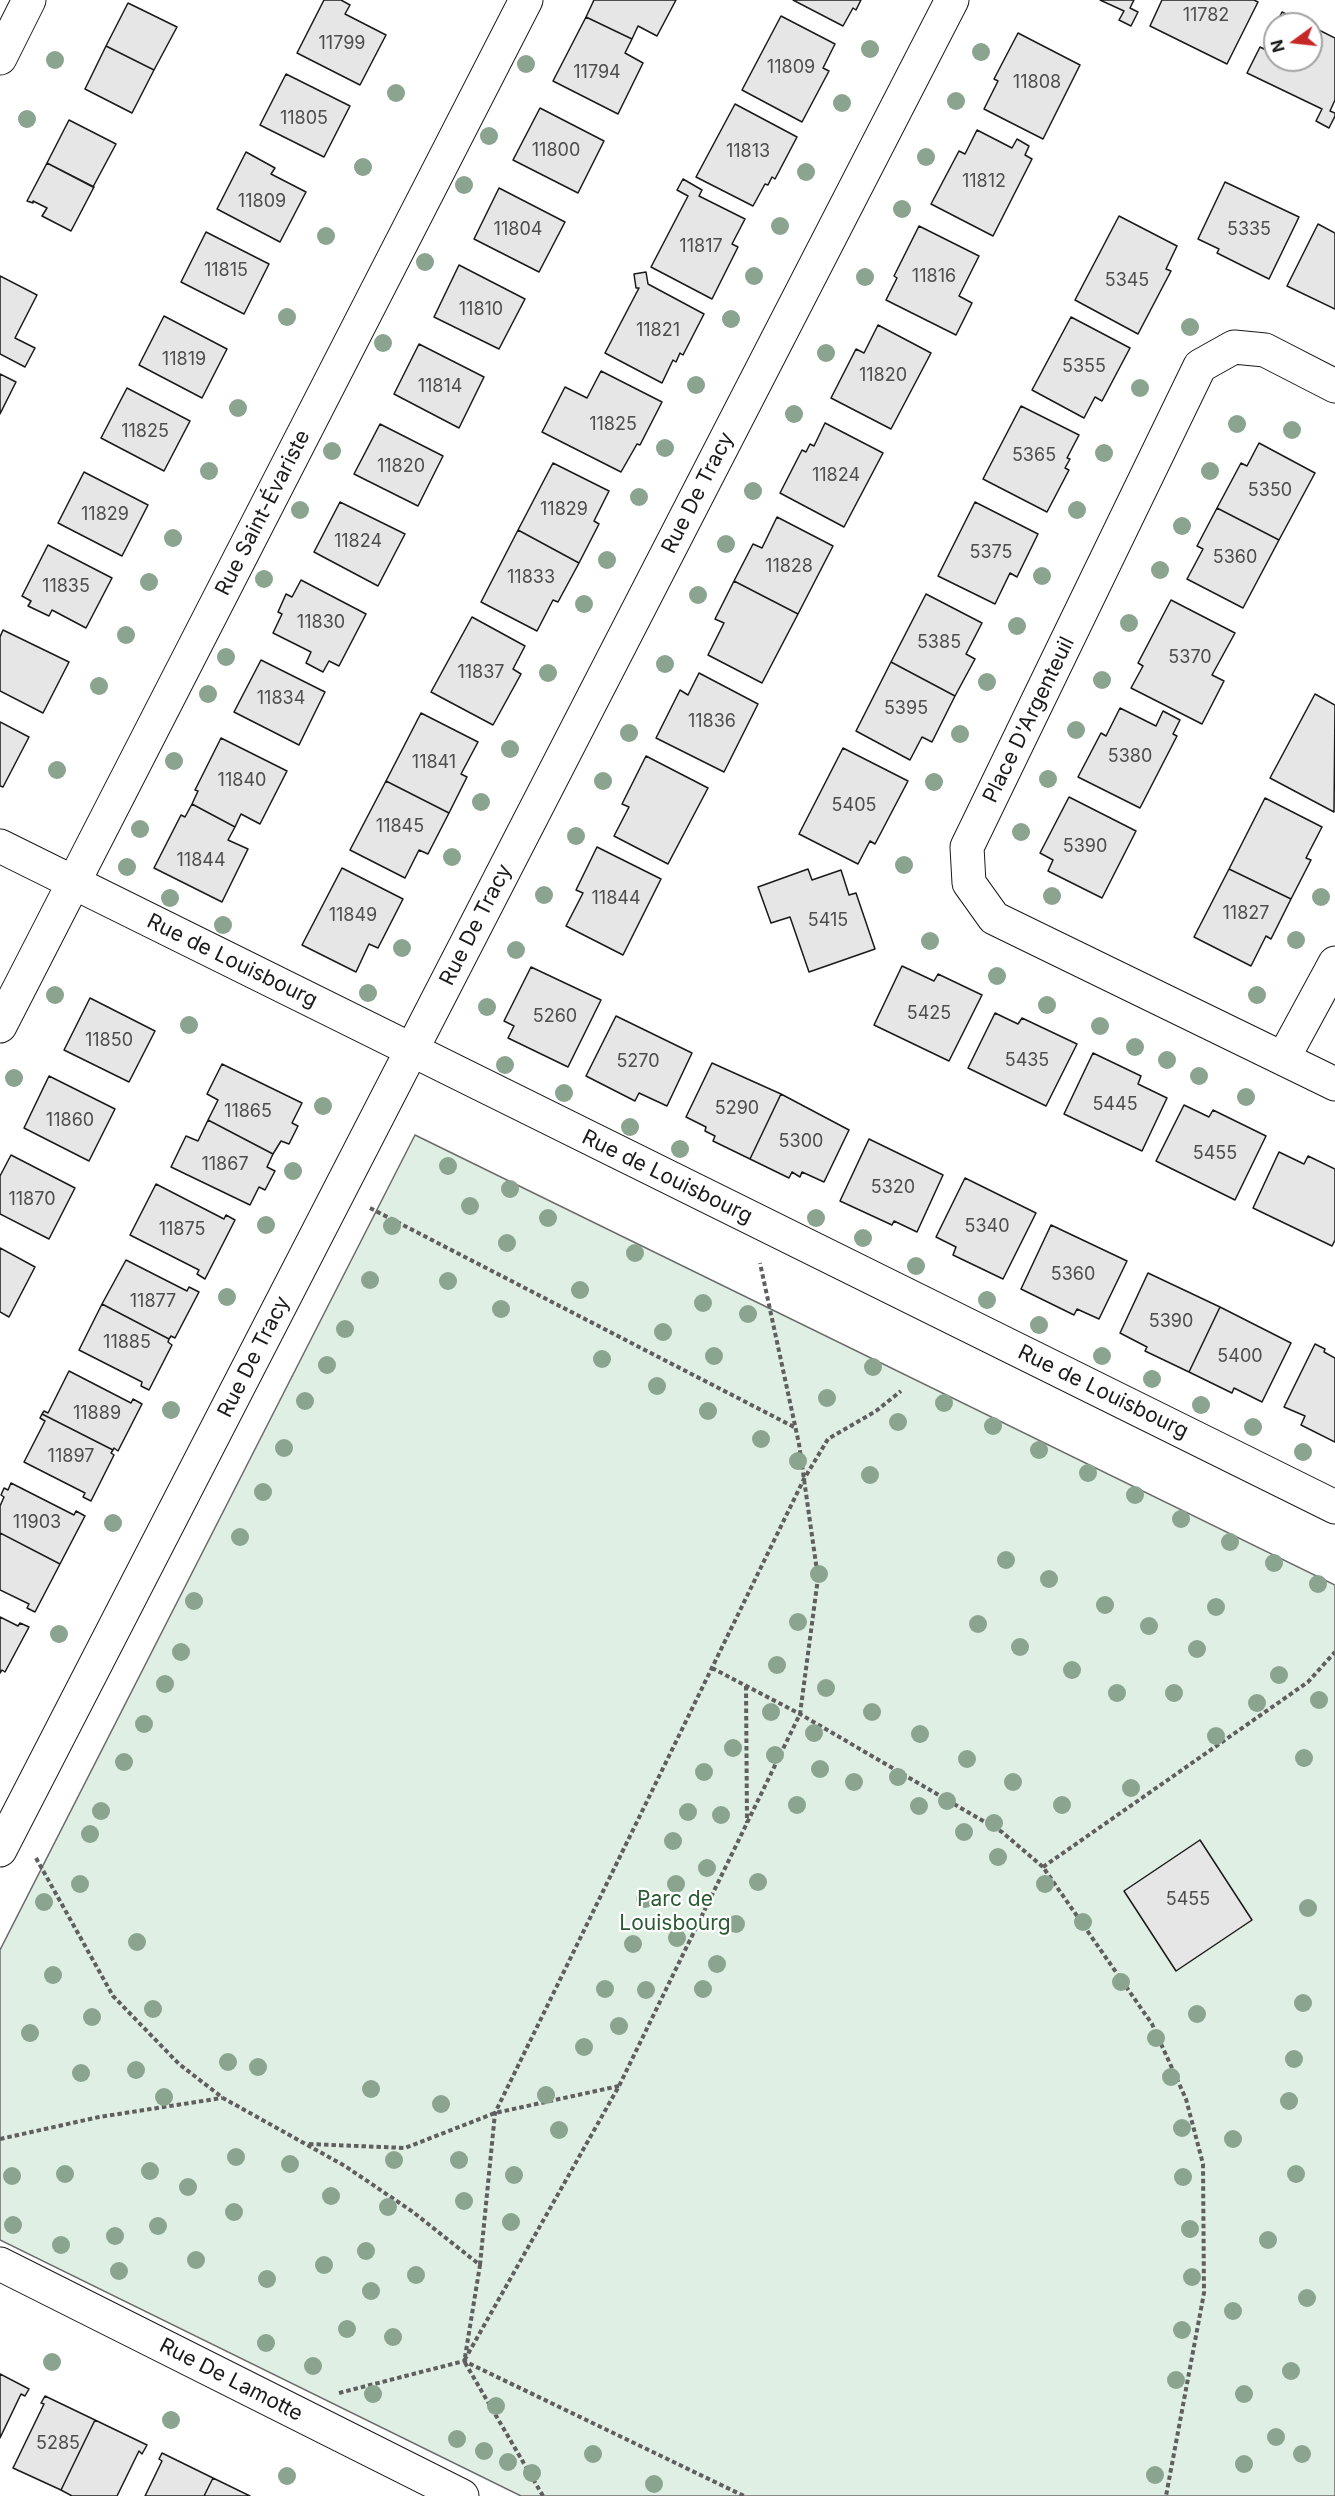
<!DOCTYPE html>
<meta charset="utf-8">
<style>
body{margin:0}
#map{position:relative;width:1335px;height:2496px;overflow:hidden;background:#fff;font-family:Inter,sans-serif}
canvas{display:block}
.north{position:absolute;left:1263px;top:12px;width:60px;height:60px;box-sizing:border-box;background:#fff;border:2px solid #a3a3a3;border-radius:50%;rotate:255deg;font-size:16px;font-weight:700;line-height:24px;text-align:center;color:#1a1a1a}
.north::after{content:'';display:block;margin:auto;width:21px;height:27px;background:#c62828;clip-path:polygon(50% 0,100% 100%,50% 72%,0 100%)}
</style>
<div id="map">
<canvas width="1335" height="2496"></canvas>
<div class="north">N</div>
</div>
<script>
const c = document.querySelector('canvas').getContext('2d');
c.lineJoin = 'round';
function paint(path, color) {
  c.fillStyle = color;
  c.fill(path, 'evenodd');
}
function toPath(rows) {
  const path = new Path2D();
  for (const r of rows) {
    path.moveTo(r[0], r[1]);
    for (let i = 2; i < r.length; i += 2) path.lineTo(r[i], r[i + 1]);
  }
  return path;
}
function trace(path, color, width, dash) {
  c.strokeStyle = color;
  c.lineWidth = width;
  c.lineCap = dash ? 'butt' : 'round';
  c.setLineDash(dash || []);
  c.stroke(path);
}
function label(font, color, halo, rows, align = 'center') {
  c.font = font + ' Inter,sans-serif';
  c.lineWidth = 4.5;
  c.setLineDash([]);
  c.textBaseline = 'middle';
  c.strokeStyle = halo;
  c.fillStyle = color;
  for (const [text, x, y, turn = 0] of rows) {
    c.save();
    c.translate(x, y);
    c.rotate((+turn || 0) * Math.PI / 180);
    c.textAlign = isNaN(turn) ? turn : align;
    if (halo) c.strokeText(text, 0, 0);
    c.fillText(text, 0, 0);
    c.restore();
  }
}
const green = toPath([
 [415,1135,1335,1585,1335,2496,521,2496,0,2240,0,1950,415,1135]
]);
paint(green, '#e0efe3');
trace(green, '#6a6a6a', 1.5);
const building = toPath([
 [324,0,341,0,350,5,345,14,386,35,360,85,297,53,324,0],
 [594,0,676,0,657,36,638,26,632,39,586,17,594,0],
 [793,0,861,0,856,10,853,8,843,26,793,0],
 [1100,0,1134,0,1130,8,1138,12,1131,26,1119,20,1124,11,1100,0],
 [1162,0,1254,0,1258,2,1227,64,1150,26,1162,0],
 [128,3,177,27,154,70,106,46,128,3],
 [1282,12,1306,24,1276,24,1282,12],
 [781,16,835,44,823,68,829,71,802,122,742,90,781,16],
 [586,17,632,39,625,53,643,63,618,114,553,81,586,17],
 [1275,26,1275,60,1311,60,1311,26,1335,38,1335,100,1330,111,1335,113,1335,116,1329,128,1316,121,1322,109,1247,73,1260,47,1264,49,1275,26],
 [1018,33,1080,65,1043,139,984,109,998,81,994,79,1018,33],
 [106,46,154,70,132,113,85,89,106,46],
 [286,74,350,106,324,157,260,125,286,74],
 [735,104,797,137,775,179,772,177,768,185,765,184,753,206,696,177,735,104],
 [540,108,604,141,578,193,513,160,540,108],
 [69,120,116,144,93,187,47,163,69,120],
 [977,130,1012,148,1017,139,1029,146,1025,155,1032,159,993,236,931,204,959,151,965,154,977,130],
 [246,152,275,168,271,174,306,192,280,242,217,209,246,152],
 [47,163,94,187,71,231,42,216,47,208,33,201,33,203,27,201,47,163],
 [683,179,702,190,699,196,745,219,732,244,738,247,712,299,651,267,688,196,677,190,683,179],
 [1225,182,1299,217,1269,279,1217,253,1219,249,1198,239,1225,182],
 [499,188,565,222,539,272,474,239,499,188],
 [1119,216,1177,246,1166,269,1171,271,1138,334,1075,300,1119,216],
 [1318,224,1335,233,1335,309,1287,286,1318,224],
 [919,226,979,256,959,296,972,303,956,335,886,300,897,278,894,276,919,226],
 [206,232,269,264,244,314,181,282,206,232],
 [459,265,525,299,499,349,434,317,459,265],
 [646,272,648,284,704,314,683,355,680,353,676,362,673,360,662,383,605,353,639,288,636,288,634,274,646,272],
 [0,276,37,295,15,338,35,348,25,367,0,354,0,276],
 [164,316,227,349,202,398,139,365,164,316],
 [1071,317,1130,348,1102,401,1095,397,1084,418,1032,390,1071,317],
 [878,325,931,353,891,429,831,398,856,349,864,353,878,325],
 [419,344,484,377,459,428,394,394,419,344],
 [601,371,662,402,640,445,637,444,621,472,542,432,565,387,587,398,601,371],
 [0,374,16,382,0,414,0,374],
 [127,388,190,421,164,471,101,438,127,388],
 [1021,406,1079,435,1067,458,1070,459,1065,468,1069,470,1047,512,983,479,1021,406],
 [825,423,883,453,844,527,780,493,802,450,806,452,810,444,814,446,825,423],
 [380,424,443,456,418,506,354,474,380,424],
 [1259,443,1315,473,1279,540,1217,508,1241,463,1247,466,1259,443],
 [553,463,609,491,594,521,599,524,579,563,518,530,553,463],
 [84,472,148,505,122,556,58,523,84,472],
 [340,502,405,534,378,586,314,552,340,502],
 [975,502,1038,534,1017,577,1010,573,995,604,938,576,975,502],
 [1217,508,1279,540,1243,608,1187,579,1203,549,1197,546,1217,508],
 [777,517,833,546,798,614,734,581,753,544,762,548,777,517],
 [518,530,579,563,558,602,553,600,537,631,481,602,518,530],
 [48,545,112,578,86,628,52,610,49,616,28,606,31,601,22,596,48,545],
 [301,580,366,614,339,666,329,661,323,672,306,663,311,652,273,633,282,614,278,612,286,594,292,597,301,580],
 [734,581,798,614,762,683,708,655,724,623,715,619,734,581],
 [926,594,982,623,966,654,975,659,955,696,891,662,926,594],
 [1171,600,1235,633,1212,675,1224,681,1202,724,1131,688,1143,666,1138,663,1171,600],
 [472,617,525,646,513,669,521,674,493,725,431,692,472,617],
 [3,630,69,662,43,713,0,691,0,637,3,630],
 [261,660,325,692,299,745,234,712,261,660],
 [891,662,955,696,932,742,922,737,910,760,856,731,891,662],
 [699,673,758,704,724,772,656,738,680,690,688,695,699,673],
 [1315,694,1335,705,1334,812,1270,778,1315,694],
 [1120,708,1156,726,1163,711,1180,720,1173,734,1177,736,1140,808,1078,777,1101,733,1106,736,1120,708],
 [421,713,478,742,461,774,467,777,449,813,386,781,421,713],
 [0,722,29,737,3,787,0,786,0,722],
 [221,738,287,771,260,824,241,814,235,827,192,804,198,791,195,790,221,738],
 [843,748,908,781,875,844,870,841,858,864,799,834,843,748],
 [646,756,708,788,668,864,614,836,629,807,622,804,646,756],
 [386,781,449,813,428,854,419,850,405,878,350,850,386,781],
 [1069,797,1136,831,1102,898,1048,871,1053,860,1040,853,1069,797],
 [1265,798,1322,827,1306,858,1311,860,1291,899,1229,869,1265,798],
 [192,804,235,827,228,840,248,849,222,902,154,868,181,815,185,817,192,804],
 [597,847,661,879,623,955,566,926,583,893,576,890,597,847],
 [342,868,403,899,378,948,369,944,356,972,302,945,342,868],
 [808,869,812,880,841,870,849,895,856,893,875,949,809,972,790,917,771,923,758,887,808,869],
 [1229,869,1291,899,1271,939,1266,936,1251,966,1194,937,1229,869],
 [902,966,934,981,938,974,982,995,949,1061,874,1025,902,966],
 [531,967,601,1000,568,1067,508,1038,514,1026,504,1021,531,967],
 [90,998,155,1031,129,1082,64,1050,90,998],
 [995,1013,1018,1024,1022,1018,1077,1044,1046,1106,968,1068,995,1013],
 [616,1016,692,1053,667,1106,639,1093,635,1101,586,1076,616,1016],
 [1093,1053,1141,1076,1138,1084,1167,1098,1142,1151,1064,1114,1093,1053],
 [712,1063,781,1094,750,1159,713,1141,715,1136,705,1131,706,1127,686,1117,712,1063],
 [222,1064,302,1103,292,1123,298,1126,289,1144,281,1141,273,1154,208,1120,218,1100,207,1094,222,1064],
 [49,1076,115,1109,89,1161,24,1128,49,1076],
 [781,1094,849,1130,824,1182,802,1172,800,1177,792,1172,789,1178,750,1159,781,1094],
 [1184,1105,1209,1117,1213,1110,1266,1136,1235,1200,1156,1161,1184,1105],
 [208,1120,273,1154,267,1167,275,1171,265,1190,259,1187,250,1205,171,1167,186,1136,198,1141,208,1120],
 [869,1139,943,1175,917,1232,894,1221,892,1225,840,1201,869,1139],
 [1279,1152,1304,1164,1308,1156,1335,1169,1335,1240,1332,1246,1253,1208,1279,1152],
 [11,1155,75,1188,49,1239,0,1214,0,1176,11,1155],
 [965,1178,1036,1213,1003,1279,953,1255,956,1247,936,1237,965,1178],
 [156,1184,224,1219,226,1215,235,1220,205,1279,197,1274,199,1270,130,1235,156,1184],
 [1051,1225,1127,1261,1099,1319,1077,1309,1074,1315,1021,1289,1051,1225],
 [0,1248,35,1267,9,1317,0,1312,0,1248],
 [126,1260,187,1291,189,1287,199,1292,175,1338,171,1336,169,1339,102,1304,126,1260],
 [1148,1273,1220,1307,1189,1372,1145,1351,1147,1347,1120,1333,1148,1273],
 [102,1304,169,1339,168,1342,172,1345,149,1390,141,1386,142,1382,79,1350,102,1304],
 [1220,1307,1291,1343,1262,1402,1234,1388,1232,1393,1189,1372,1220,1307],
 [1315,1344,1325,1349,1324,1352,1335,1358,1335,1442,1301,1425,1305,1416,1284,1407,1315,1344],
 [69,1371,131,1403,133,1399,142,1404,118,1451,114,1448,113,1450,42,1414,44,1411,48,1413,69,1371],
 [42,1414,113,1450,111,1453,114,1455,91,1501,83,1497,85,1493,24,1462,45,1421,40,1418,42,1414],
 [11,1483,74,1515,76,1511,85,1516,60,1564,0,1533,0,1506,4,1497,1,1495,4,1488,8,1490,11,1483],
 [0,1533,60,1564,35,1612,27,1608,29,1604,0,1590,0,1533],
 [0,1617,18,1626,20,1623,29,1627,5,1672,2,1670,0,1673,0,1617],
 [1200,1840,1252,1920,1176,1971,1124,1891,1200,1840],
 [0,2374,29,2389,25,2396,21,2394,0,2438,0,2374],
 [45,2396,95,2420,61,2490,13,2468,44,2404,41,2403,45,2396],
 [95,2420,147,2445,142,2454,139,2451,117,2496,72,2496,61,2490,95,2420],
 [162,2453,213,2478,204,2496,145,2496,162,2461,159,2459,162,2453],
 [213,2478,250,2496,204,2496,213,2478]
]);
paint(building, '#e6e6e6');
trace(building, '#1a1a1a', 1.5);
const minor = toPath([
 [0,58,29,0],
 [1335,386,1265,350,1234,347,1200,366,967,847,969,883,994,918,1335,1084],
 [0,846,1335,1507],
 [0,1026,526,0],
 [1284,1057,1335,963],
 [0,1850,952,0],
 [0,2264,462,2496]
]);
trace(minor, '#1a1a1a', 35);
trace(toPath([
 [370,1208,796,1428],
 [712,1668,800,1714,1002,1832,1043,1867,1152,2024,1186,2099,1203,2164,1204,2293,1166,2496],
 [746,1686,747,1823],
 [36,1858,113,1996,179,2064,223,2098,345,2166,413,2212,480,2265,465,2357],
 [1043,1867,1308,1682,1335,1652],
 [0,2139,99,2117,222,2098],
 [309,2144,405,2148,495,2113,619,2086],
 [480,2265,495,2113,804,1479,828,1439,876,1411,901,1391],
 [339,2393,464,2361,744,2496],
 [543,2496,464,2361,619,2086,800,1714,818,1578,799,1444,760,1263]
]), '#5f5f5f', 4, [4.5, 3]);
trace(minor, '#fff', 33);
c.fillStyle = '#8aa48f';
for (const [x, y] of [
 [870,49],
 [981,52],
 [55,60],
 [526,64],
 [396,93],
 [956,101],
 [842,103],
 [27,119],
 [489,136],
 [926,157],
 [363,167],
 [806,172],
 [464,185],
 [902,209],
 [780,226],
 [326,236],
 [425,262],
 [754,276],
 [865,277],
 [287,317],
 [731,319],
 [1190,327],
 [383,343],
 [826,353],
 [696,385],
 [1140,388],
 [238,408],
 [794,414],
 [1237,424],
 [1292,430],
 [665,448],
 [332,451],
 [1104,453],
 [209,471],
 [1210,471],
 [753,491],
 [639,497],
 [300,510],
 [1077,510],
 [1182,526],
 [173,538],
 [726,544],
 [607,560],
 [1160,570],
 [1042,576],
 [264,579],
 [149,582],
 [698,595],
 [584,604],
 [1129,623],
 [1017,626],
 [126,635],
 [226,657],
 [665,664],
 [548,673],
 [1102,680],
 [987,682],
 [99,686],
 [208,694],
 [1076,730],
 [629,733],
 [960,734],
 [510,749],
 [174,761],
 [57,770],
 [1048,779],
 [603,781],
 [934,782],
 [481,802],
 [140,829],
 [1021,832],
 [576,836],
 [452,857],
 [904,865],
 [127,867],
 [544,895],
 [1052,896],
 [1321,897],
 [170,898],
 [223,925],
 [1296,940],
 [930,941],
 [402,948],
 [516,950],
 [997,976],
 [368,993],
 [55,995],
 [1257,995],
 [1047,1005],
 [487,1007],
 [189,1025],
 [1100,1026],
 [1135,1047],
 [1167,1060],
 [505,1065],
 [1199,1076],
 [14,1078],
 [564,1093],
 [1246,1097],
 [323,1106],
 [630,1127],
 [680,1149],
 [448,1166],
 [293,1171],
 [510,1189],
 [470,1206],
 [548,1218],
 [816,1218],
 [266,1225],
 [392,1226],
 [863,1238],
 [507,1243],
 [635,1253],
 [916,1266],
 [370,1280],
 [448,1281],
 [580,1290],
 [227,1297],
 [987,1300],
 [703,1303],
 [501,1309],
 [748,1314],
 [1039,1325],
 [345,1329],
 [663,1332],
 [714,1356],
 [1102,1356],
 [602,1359],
 [327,1365],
 [873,1367],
 [1152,1379],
 [657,1386],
 [827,1398],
 [305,1401],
 [944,1403],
 [1201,1405],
 [171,1410],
 [708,1411],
 [898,1422],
 [993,1426],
 [1253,1427],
 [761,1439],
 [284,1448],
 [1039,1450],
 [1303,1452],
 [798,1461],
 [1088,1473],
 [870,1475],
 [263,1492],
 [1135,1495],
 [1181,1519],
 [113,1523],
 [240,1537],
 [1230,1542],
 [1006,1560],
 [1274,1563],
 [819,1574],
 [1049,1579],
 [1318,1584],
 [194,1601],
 [1105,1605],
 [1216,1607],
 [798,1622],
 [978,1624],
 [1149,1626],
 [59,1634],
 [1020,1647],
 [1197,1649],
 [181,1652],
 [777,1665],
 [1072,1670],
 [1279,1675],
 [165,1684],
 [826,1688],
 [1117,1693],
 [1174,1693],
 [1319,1700],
 [1257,1703],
 [771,1712],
 [872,1712],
 [144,1724],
 [814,1733],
 [920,1734],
 [1216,1736],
 [733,1748],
 [775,1755],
 [1304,1758],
 [967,1759],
 [124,1762],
 [820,1769],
 [704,1772],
 [898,1777],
 [854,1782],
 [1013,1782],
 [1131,1788],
 [947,1801],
 [797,1805],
 [1062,1805],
 [919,1806],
 [101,1811],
 [688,1812],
 [721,1815],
 [994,1823],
 [964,1832],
 [90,1834],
 [673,1841],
 [998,1857],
 [707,1868],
 [758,1882],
 [80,1884],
 [676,1884],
 [1045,1884],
 [645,1899],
 [44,1902],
 [1308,1908],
 [1083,1922],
 [736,1924],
 [677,1938],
 [137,1942],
 [633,1944],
 [717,1964],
 [53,1975],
 [1121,1982],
 [605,1989],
 [703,1989],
 [646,1990],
 [1303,2003],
 [153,2009],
 [1197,2014],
 [92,2017],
 [619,2026],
 [30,2033],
 [1156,2038],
 [584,2047],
 [1294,2059],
 [228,2062],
 [258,2067],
 [136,2070],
 [81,2073],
 [1171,2077],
 [371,2089],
 [546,2095],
 [164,2097],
 [1289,2101],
 [441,2104],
 [1182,2128],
 [559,2130],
 [1233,2139],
 [236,2157],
 [394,2160],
 [459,2160],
 [290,2164],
 [150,2171],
 [65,2174],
 [1296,2174],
 [514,2175],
 [12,2176],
 [1183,2177],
 [188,2187],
 [331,2196],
 [464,2201],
 [388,2207],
 [234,2212],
 [511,2222],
 [13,2225],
 [158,2226],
 [1190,2229],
 [115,2236],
 [1268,2240],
 [61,2245],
 [366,2251],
 [196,2260],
 [324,2265],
 [119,2271],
 [416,2275],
 [1192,2277],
 [267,2279],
 [371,2291],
 [1307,2298],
 [1233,2311],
 [347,2329],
 [1182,2330],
 [393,2337],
 [266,2343],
 [52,2362],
 [313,2366],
 [1291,2371],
 [1176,2380],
 [373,2394],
 [1244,2394],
 [496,2406],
 [171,2420],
 [1276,2437],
 [457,2439],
 [484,2451],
 [593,2454],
 [1302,2454],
 [508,2462],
 [1244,2464],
 [532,2473],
 [1155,2475],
 [287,2476],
 [654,2484]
]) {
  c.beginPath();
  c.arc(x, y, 9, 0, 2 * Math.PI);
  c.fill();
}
label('18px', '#4d4d4d', null, [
 ["11782",1206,16],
 ["11799",342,44],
 ["11809",791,68],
 ["11794",597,73],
 ["11808",1037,83],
 ["11805",304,119],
 ["11800",556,151],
 ["11813",748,152],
 ["11812",984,182],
 ["11809",262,202],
 ["11804",518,230],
 ["5335",1249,230],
 ["11817",701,247],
 ["11815",226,271],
 ["11816",934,277],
 ["5345",1127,281],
 ["11810",481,310],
 ["11821",658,331],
 ["11819",184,360],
 ["5355",1084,367],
 ["11820",883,376],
 ["11814",440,387],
 ["11825",613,425],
 ["11825",145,432],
 ["5365",1034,456],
 ["11820",401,467],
 ["11824",836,476],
 ["5350",1270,491],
 ["11829",564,510],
 ["11829",105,515],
 ["11824",358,542],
 ["5375",991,553],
 ["5360",1235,558],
 ["11828",789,567],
 ["11833",531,578],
 ["11835",66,587],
 ["11830",321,623],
 ["5385",939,643],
 ["5370",1190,658],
 ["11837",481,673],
 ["11834",281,699],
 ["5395",906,709],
 ["11836",712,722],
 ["5380",1130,757],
 ["11841",434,763],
 ["11840",242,781],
 ["5405",854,806],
 ["11845",400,827],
 ["5390",1085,847],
 ["11844",201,861],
 ["11844",616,899],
 ["11827",1246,914],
 ["11849",353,916],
 ["5415",828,921],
 ["5425",929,1014],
 ["5260",555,1017],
 ["11850",109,1041],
 ["5435",1027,1061],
 ["5270",638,1062],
 ["5445",1115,1105],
 ["5290",737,1109],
 ["11865",248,1112],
 ["11860",70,1121],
 ["5300",801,1142],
 ["5455",1215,1154],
 ["11867",225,1165],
 ["5320",893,1188],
 ["11870",32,1200],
 ["5340",987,1227],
 ["11875",182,1230],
 ["5360",1073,1275],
 ["11877",153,1302],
 ["5390",1171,1322],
 ["11885",127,1343],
 ["5400",1240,1357],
 ["11889",97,1414],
 ["11897",71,1457],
 ["11903",37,1523],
 ["5455",1188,1900],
 ["5285",58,2444]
]);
label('21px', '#1a1a1a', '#fff', [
 ["Rue De Tracy",698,493,-63],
 ["Rue Saint-Évariste",263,513,-63],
 ["Place D'Argenteuil",1029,720,-64],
 ["Rue De Tracy",476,925,-63],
 ["Rue de Louisbourg",232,961,26],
 ["Rue de Louisbourg",667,1177,26],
 ["Rue De Tracy",254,1357,-63],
 ["Rue de Louisbourg",1103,1392,26],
 ["Rue De Lamotte",231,2380,27]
]);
label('21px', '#2b5a34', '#fff', [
 ["Parc de",675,1900],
 ["Louisbourg",675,1924]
]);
</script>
